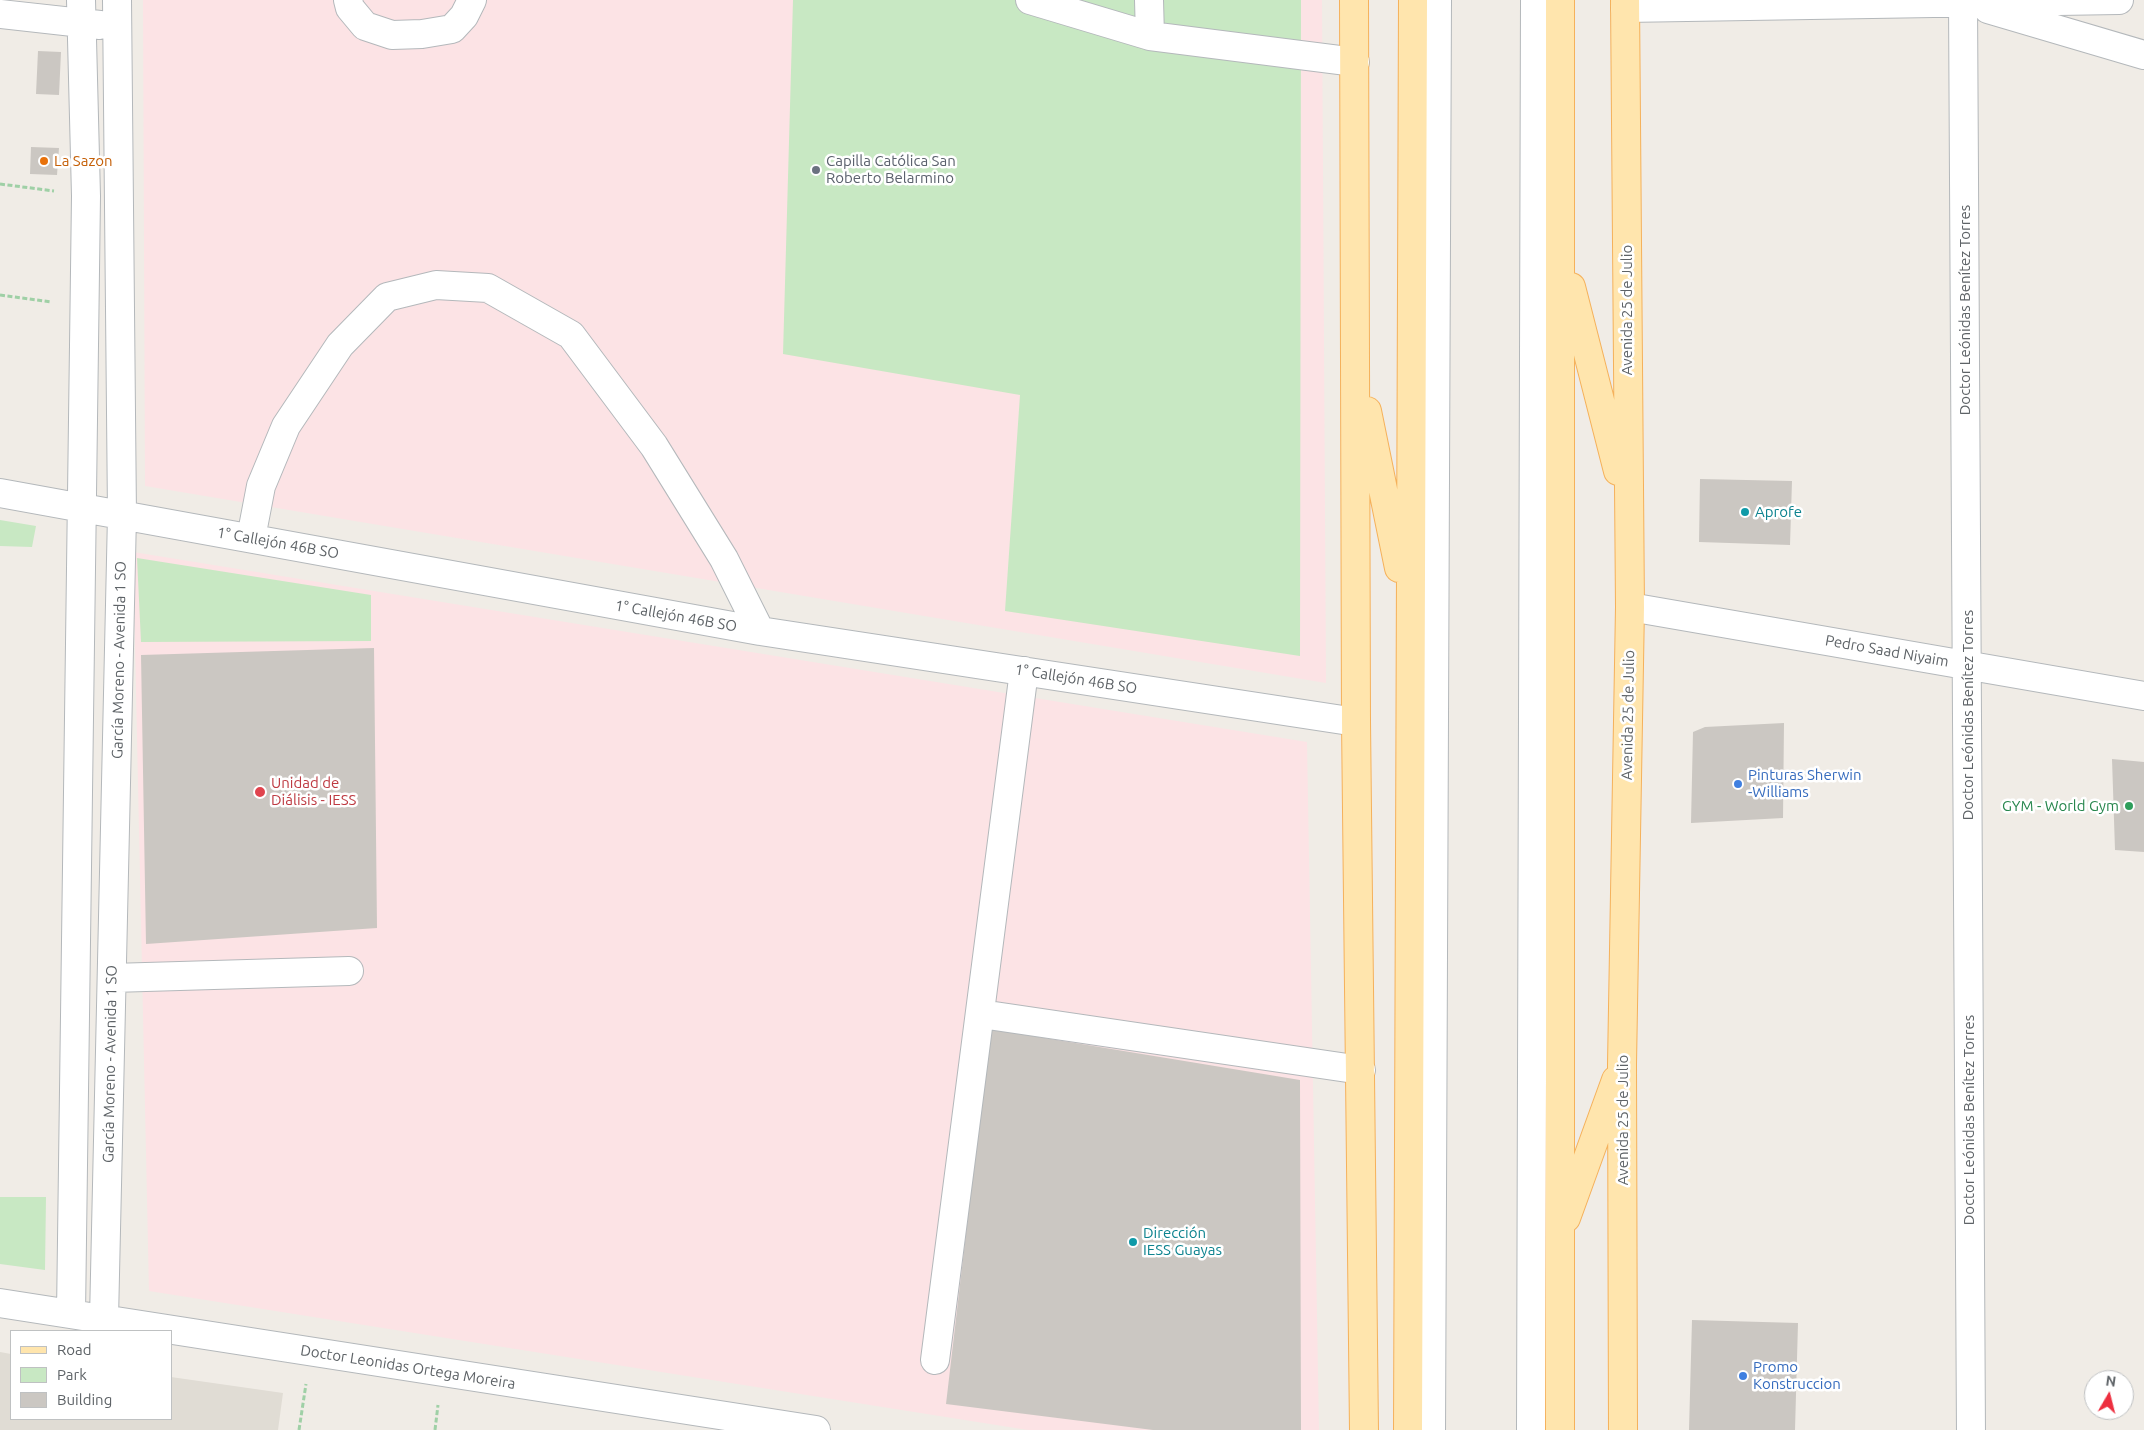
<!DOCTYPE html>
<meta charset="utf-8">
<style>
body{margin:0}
#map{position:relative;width:2144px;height:1430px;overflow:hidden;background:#f0ece6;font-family:Ubuntu,sans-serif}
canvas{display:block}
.legend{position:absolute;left:10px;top:1330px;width:162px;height:90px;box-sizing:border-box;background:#fff;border:1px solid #bfc1c2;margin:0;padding:6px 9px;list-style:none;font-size:15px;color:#5e6367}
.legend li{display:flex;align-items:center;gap:10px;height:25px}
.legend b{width:25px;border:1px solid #bfc1c2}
.north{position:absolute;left:2084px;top:1370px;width:50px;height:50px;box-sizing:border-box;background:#fff;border:1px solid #bfc1c2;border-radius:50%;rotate:8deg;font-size:14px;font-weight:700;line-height:20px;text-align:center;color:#5e6367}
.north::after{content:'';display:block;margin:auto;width:18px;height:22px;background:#ed2f3f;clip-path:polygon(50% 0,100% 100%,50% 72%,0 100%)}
</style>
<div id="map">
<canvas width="2144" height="1430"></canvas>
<ul class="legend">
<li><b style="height:6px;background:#ffe5ad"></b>Road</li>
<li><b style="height:14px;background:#c8e8c3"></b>Park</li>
<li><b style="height:14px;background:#cbc7c2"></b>Building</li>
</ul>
<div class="north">N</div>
</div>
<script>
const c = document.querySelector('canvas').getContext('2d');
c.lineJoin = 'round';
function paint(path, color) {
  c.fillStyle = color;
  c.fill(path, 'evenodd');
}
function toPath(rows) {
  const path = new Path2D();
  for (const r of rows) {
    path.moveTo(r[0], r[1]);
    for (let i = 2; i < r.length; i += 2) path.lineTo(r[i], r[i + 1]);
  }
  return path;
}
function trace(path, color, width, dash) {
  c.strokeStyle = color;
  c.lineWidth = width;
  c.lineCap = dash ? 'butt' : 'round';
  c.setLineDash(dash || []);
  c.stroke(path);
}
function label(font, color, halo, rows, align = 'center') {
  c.font = font + ' Ubuntu,sans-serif';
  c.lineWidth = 5;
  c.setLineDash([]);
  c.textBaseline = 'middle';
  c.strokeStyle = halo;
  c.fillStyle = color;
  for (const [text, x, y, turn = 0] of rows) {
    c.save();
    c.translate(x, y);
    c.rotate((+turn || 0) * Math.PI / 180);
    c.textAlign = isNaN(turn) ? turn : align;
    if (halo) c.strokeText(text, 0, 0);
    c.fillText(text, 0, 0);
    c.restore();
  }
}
paint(toPath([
 [0,1352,11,1354,11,1419,171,1419,171,1377,283,1393,278,1430,0,1430]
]), '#e0dcd4');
paint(toPath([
 [143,0,1322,0,1326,683,145,486],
 [133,552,1307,742,1319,1430,1028,1430,149,1291]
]), '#fce3e5');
paint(toPath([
 [793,0,1301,0,1300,656,1005,611,1020,395,783,354],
 [0,520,36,526,32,547,0,546],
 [137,558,371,595,371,641,141,642],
 [0,1197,46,1197,45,1270,0,1264]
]), '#c8e8c3');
paint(toPath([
 [38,51,61,52,59,95,36,94],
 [31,147,59,148,57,175,30,174],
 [1700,479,1792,481,1790,545,1699,542],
 [374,648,377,928,146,944,141,655],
 [1784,723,1783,818,1691,823,1693,732,1705,727],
 [2112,759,2144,762,2144,852,2115,850],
 [990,1029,1300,1080,1301,1430,1153,1430,946,1404],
 [1692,1320,1798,1323,1795,1430,1689,1430]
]), '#cbc7c2');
const minor = toPath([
 [348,0,350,8,365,26,392,35,422,34,452,29,464,16,472,0],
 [1030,0,1150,36,1149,0],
 [1963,0,1971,1430],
 [1625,8,2119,0],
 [1988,9,2144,55],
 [0,14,100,25],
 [1150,36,1355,62],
 [0,493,760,631,1356,722],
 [251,538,261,486,286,426,340,345,387,297,436,285,488,288,571,335,654,446,724,559,760,631],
 [1630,607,2144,696],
 [112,978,349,971],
 [981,1014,1361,1070],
 [0,1303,816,1430],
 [71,1314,86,196,81,0],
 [104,1319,122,515,117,0],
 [935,1360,1024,671],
 [1431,1430,1437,0],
 [1531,1430,1535,0]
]);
const major = toPath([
 [1354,0,1356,722,1364,1430],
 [1560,0,1560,1430],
 [1571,287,1618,471],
 [1367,411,1399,568],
 [1566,1218,1616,1080],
 [1408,1430,1413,0],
 [1623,1430,1622,1064,1630,607,1625,0]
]);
trace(minor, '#b4b8bb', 30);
trace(major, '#f5b15b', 30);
trace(toPath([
 [0,184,54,191],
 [0,295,52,302],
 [299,1430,306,1384],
 [435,1430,438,1405]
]), '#9fd0a6', 3, [5, 2.5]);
trace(minor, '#fff', 28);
trace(major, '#ffe5ad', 28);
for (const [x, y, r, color] of [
 [44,161,5,"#e8710a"],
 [816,170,5,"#6b7280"],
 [1745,512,5,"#0f9aa8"],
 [1738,784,5,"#3f7fe0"],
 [260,792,6,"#e0444e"],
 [2129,806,5,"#2e9e5b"],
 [1133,1242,5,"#0f9aa8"],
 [1743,1376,5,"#3f7fe0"]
]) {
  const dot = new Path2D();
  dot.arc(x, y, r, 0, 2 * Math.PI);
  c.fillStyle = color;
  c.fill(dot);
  trace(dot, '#fff', 2);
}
label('15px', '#c56008', '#fff', [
 ["La Sazon",54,161]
], 'left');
label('15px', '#5b616d', '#fff', [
 ["Capilla Católica San",826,161],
 ["Roberto Belarmino",826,178]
], 'left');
label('15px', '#5e6367', '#fff', [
 ["Avenida 25 de Julio",1627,310,-90],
 ["Doctor Leónidas Benítez Torres",1965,310,-90],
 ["1° Callejón 46B SO",278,543,10],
 ["1° Callejón 46B SO",676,616,10],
 ["Pedro Saad Niyaim",1887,651,10],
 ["García Moreno - Avenida 1 SO",119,660,-89],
 ["1° Callejón 46B SO",1076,679,9],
 ["Avenida 25 de Julio",1628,715,-89],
 ["Doctor Leónidas Benítez Torres",1968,715,-90],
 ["García Moreno - Avenida 1 SO",110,1064,-89],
 ["Avenida 25 de Julio",1623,1120,-90],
 ["Doctor Leónidas Benítez Torres",1969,1120,-90],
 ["Doctor Leonidas Ortega Moreira",408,1367,9]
]);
label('15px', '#0d838f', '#fff', [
 ["Aprofe",1755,512],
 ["Dirección",1143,1233],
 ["IESS Guayas",1143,1250]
], 'left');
label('15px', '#366cbe', '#fff', [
 ["Pinturas Sherwin",1748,775],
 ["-Williams",1748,792],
 ["Promo",1753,1367],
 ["Konstruccion",1753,1384]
], 'left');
label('15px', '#be3a42', '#fff', [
 ["Unidad de",271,783],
 ["Diálisis - IESS",271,800]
], 'left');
label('15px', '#27864d', '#fff', [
 ["GYM - World Gym",2119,806]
], 'right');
</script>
